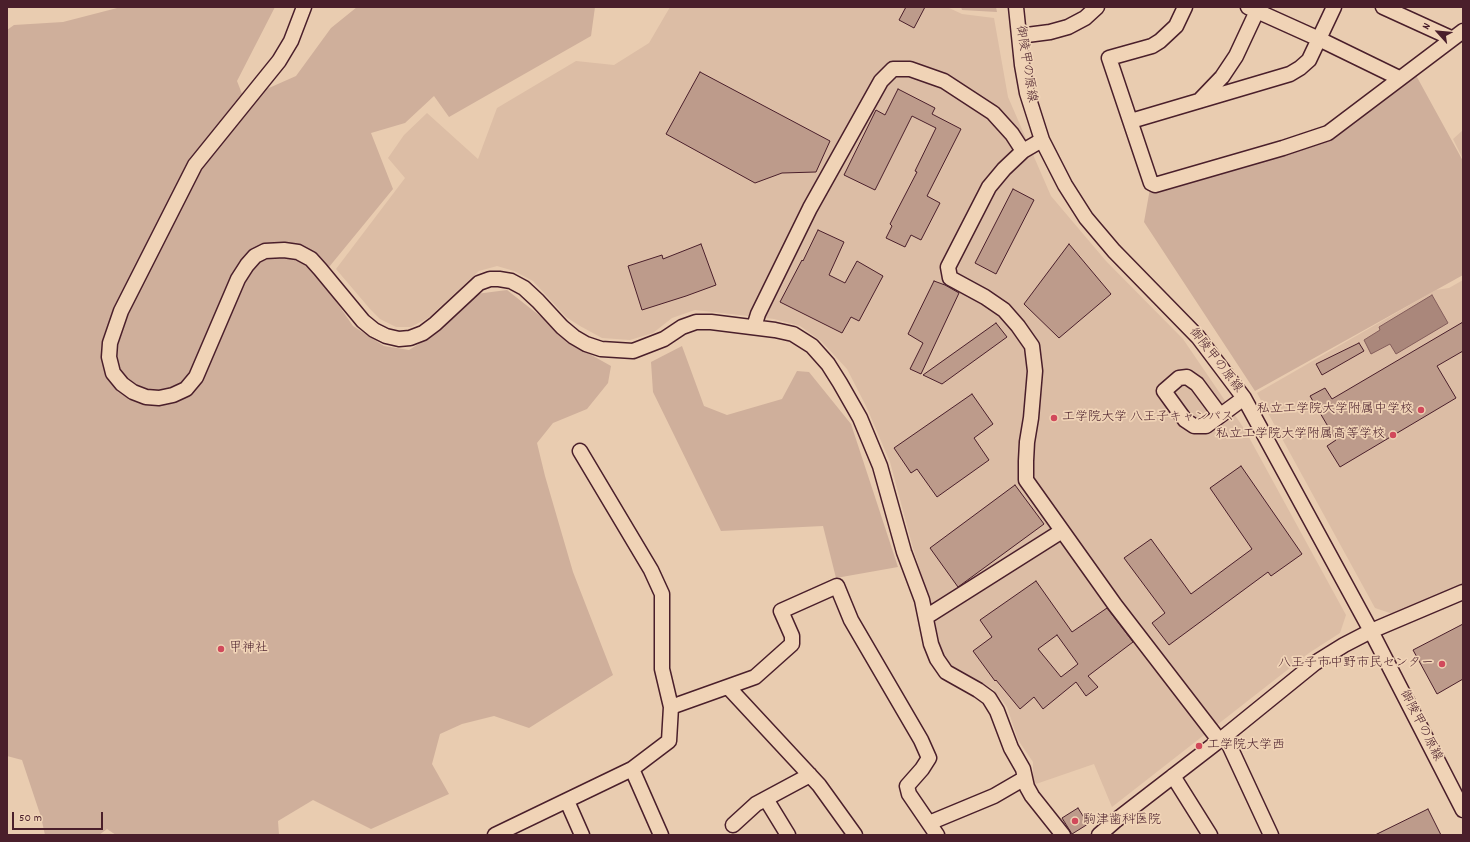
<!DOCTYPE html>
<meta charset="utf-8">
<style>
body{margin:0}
#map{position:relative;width:1470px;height:842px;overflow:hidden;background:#e9ccb0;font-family:Dekko,sans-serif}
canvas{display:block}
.frame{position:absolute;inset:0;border:8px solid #4a1f2b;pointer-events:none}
.north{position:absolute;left:1418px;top:12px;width:40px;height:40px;-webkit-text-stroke:3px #f0d3b6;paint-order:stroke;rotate:297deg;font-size:11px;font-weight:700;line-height:16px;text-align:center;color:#4a1f2b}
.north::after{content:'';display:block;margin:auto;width:14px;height:18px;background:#4a1f2b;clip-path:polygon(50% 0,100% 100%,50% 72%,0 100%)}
.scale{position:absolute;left:12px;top:812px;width:91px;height:18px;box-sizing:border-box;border:2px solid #4a1f2b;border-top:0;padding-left:5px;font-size:12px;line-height:14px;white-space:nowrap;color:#4a1f2b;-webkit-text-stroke:3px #f0d3b6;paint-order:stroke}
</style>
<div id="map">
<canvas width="1470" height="842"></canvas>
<div class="frame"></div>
<div class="north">N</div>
<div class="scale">50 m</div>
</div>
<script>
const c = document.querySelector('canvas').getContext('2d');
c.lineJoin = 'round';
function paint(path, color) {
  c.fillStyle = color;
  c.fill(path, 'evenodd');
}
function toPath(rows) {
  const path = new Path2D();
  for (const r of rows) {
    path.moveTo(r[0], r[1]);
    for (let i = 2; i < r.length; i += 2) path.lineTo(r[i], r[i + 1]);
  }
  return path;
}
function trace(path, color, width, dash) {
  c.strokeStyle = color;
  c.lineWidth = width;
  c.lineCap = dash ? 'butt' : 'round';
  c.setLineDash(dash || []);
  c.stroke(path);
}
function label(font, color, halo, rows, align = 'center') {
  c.font = font + ' Dekko,"Klee One",sans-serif';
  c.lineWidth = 3.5;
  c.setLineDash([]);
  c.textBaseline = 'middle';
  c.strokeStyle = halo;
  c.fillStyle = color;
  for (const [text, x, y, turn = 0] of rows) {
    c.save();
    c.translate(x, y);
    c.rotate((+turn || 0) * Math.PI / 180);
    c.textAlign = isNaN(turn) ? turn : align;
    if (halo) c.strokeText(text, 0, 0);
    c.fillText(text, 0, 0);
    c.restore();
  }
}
paint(toPath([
 [670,7,947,7,962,14,994,18,1008,97,1051,196,1106,261,1183,339,1245,430,1346,615,1340,633,1309,653,1112,807,1094,764,1033,785,1033,762,1018,740,1007,707,993,689,952,668,943,656,937,637,930,602,913,548,890,462,866,406,847,369,821,341,800,326,774,319,695,310,672,318,653,333,630,340,602,338,580,326,566,317,533,281,514,271,497,266,479,271,428,318,411,327,396,327,380,319,370,309,336,269,405,178,388,158,404,135,427,113,478,159,497,108,576,61,614,65,649,43],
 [1463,130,1463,159,1453,139],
 [1463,280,1463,585,1393,614,1375,608,1257,393,1436,290,1449,288]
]), '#dcbda5');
paint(toPath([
 [121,7,275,7,237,81,244,99,296,76,331,28,357,7,595,7,591,36,449,117,434,96,405,123,371,133,393,189,320,278,353,326,384,346,409,350,441,330,476,294,507,290,586,352,611,366,608,383,587,409,553,423,537,443,545,476,573,572,613,675,529,728,494,716,462,724,440,734,432,764,449,794,371,829,313,800,278,821,279,835,116,835,107,829,99,835,45,835,41,817,22,760,7,756,7,30,14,25,63,22],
 [961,7,996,7,997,12,962,10],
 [1412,68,1463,161,1463,275,1255,391,1144,222,1151,183,1328,133],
 [682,346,704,406,727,415,782,399,797,371,809,372,851,424,898,567,836,578,823,526,721,531,653,392,651,362]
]), '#cfaf9b');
const water = toPath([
 [1432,295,1448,323,1396,354,1390,344,1371,354,1364,340,1380,330,1379,327,1432,295]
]);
paint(water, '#aa877b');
trace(water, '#845d5b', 1);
const building = toPath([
 [906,7,925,7,914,28,899,20,906,7],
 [700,72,830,141,816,172,782,173,755,183,666,134,700,72],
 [898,89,935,108,932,114,961,129,927,196,940,203,921,240,911,235,905,247,886,238,892,226,890,224,917,172,915,171,936,128,912,116,875,190,844,175,876,110,885,115,898,89],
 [1013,189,1034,200,996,274,975,263,1013,189],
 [818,230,844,242,829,275,845,283,857,261,883,276,859,321,851,317,842,333,780,302,802,260,803,261,818,230],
 [701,244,716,285,686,296,642,310,628,266,662,255,663,259,701,244],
 [1069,244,1111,294,1059,338,1024,304,1069,244],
 [934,281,945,285,959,293,921,374,910,369,923,343,908,334,934,281],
 [1463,322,1463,351,1437,366,1456,398,1340,467,1327,446,1336,440,1310,396,1325,388,1332,399,1463,322],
 [996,323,1007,337,942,384,923,375,996,323],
 [1359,343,1364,351,1322,375,1316,364,1359,343],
 [972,394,993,424,974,438,989,460,937,497,917,469,911,473,894,448,972,394],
 [1241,466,1302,554,1271,576,1268,572,1169,645,1152,623,1165,613,1124,558,1151,539,1191,594,1252,549,1210,488,1241,466],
 [1015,485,1044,524,958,587,930,548,1015,485],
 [1036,581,1072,632,1107,608,1133,642,1088,676,1098,687,1086,696,1076,682,1043,709,1034,697,1020,709,996,680,995,681,973,651,992,637,980,620,1036,581],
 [1057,635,1078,664,1061,677,1038,649,1057,635],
 [1463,624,1463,679,1437,694,1413,650,1463,624],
 [1078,808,1088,824,1072,834,1062,818,1078,808],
 [1428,809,1441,835,1375,835,1428,809]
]);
paint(building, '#bd9b8b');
trace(building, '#4a1f2b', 1);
const minor = toPath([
 [304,7,291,41,279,61,195,165,121,311,110,343,109,357,113,373,122,384,133,392,146,397,159,398,173,395,186,389,196,377,238,279,247,265,255,256,265,251,284,250,298,252,311,259,320,269,363,321,374,330,386,336,399,339,410,338,423,333,435,324,479,283,490,279,499,279,511,281,524,288,538,301,562,327,574,337,586,344,601,349,633,351,664,339,682,327,696,322,711,322,775,330,793,334,812,346,828,364,840,383,860,418,880,466,904,552,922,600,931,644,937,659,946,672,978,690,989,698,997,711,1011,748,1023,769,1027,787,1032,796,1063,835],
 [1016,7,1022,65,1027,93,1042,140,1065,185,1086,218,1114,251,1198,337,1244,398,1371,631,1463,810],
 [1185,7,1176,26,1160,41,1152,46,1109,58,1151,183,1155,185,1283,148,1328,133,1463,31],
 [1248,7,1319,39,1399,78],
 [1383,7,1451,38],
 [1019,36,1050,32,1068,27,1085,18,1097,7],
 [1199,101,1222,77,1236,56,1257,11],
 [1131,121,1290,74,1300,68,1309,60,1334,7],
 [1042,140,1023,151,1004,169,989,187,948,267,950,278,985,297,1004,310,1018,326,1032,346,1035,371,1031,418,1027,442,1026,461,1026,480,1115,605,1219,740],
 [754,327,758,314,810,208,881,81,893,69,910,69,944,81,993,113,1012,134,1023,151],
 [1220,415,1197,384,1187,377,1179,378,1164,391,1185,420,1194,426,1206,426,1244,398],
 [580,451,651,570,662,594,662,669,671,707],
 [926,617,1062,531],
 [728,687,819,785,855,835],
 [1225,736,1271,835],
 [632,769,661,835],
 [1173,776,1210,835],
 [766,799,788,835],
 [567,801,582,835],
 [929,823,994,796,1025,778],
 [733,825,756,804,810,775],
 [495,835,632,769,669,741,671,707,755,677,792,644,792,636,781,611,837,586,851,620,921,740,929,758,922,769,907,786,909,794,937,835],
 [1099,835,1115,821,1225,736,1315,663,1344,645,1371,631,1463,592]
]);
trace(minor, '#4a1f2b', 17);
trace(minor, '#f0d3b6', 14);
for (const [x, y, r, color] of [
 [1421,410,4,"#d1495b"],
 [1054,418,4,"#d1495b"],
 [1393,435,4,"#d1495b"],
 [221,649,4,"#d1495b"],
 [1442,664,4,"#d1495b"],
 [1199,746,4,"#d1495b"],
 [1075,821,4,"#d1495b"]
]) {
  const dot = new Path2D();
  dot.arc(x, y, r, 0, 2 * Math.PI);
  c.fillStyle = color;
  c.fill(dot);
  trace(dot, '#f0d3b6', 1.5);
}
label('13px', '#4a1f2b', '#f0d3b6', [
 ["御陵甲の原線",1025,64,81],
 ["御陵甲の原線",1215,361,52],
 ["御陵甲の原線",1420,726,63]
]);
label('13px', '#4a1f2b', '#f0d3b6', [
 ["私立工学院大学附属中学校",1413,410,"right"],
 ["工学院大学 八王子キャンパス",1062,418],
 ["私立工学院大学附属高等学校",1385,435,"right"],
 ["甲神社",229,649],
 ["八王子市中野市民センター",1434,664,"right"],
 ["工学院大学西",1207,746],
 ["駒津歯科医院",1083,821]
], 'left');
</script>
